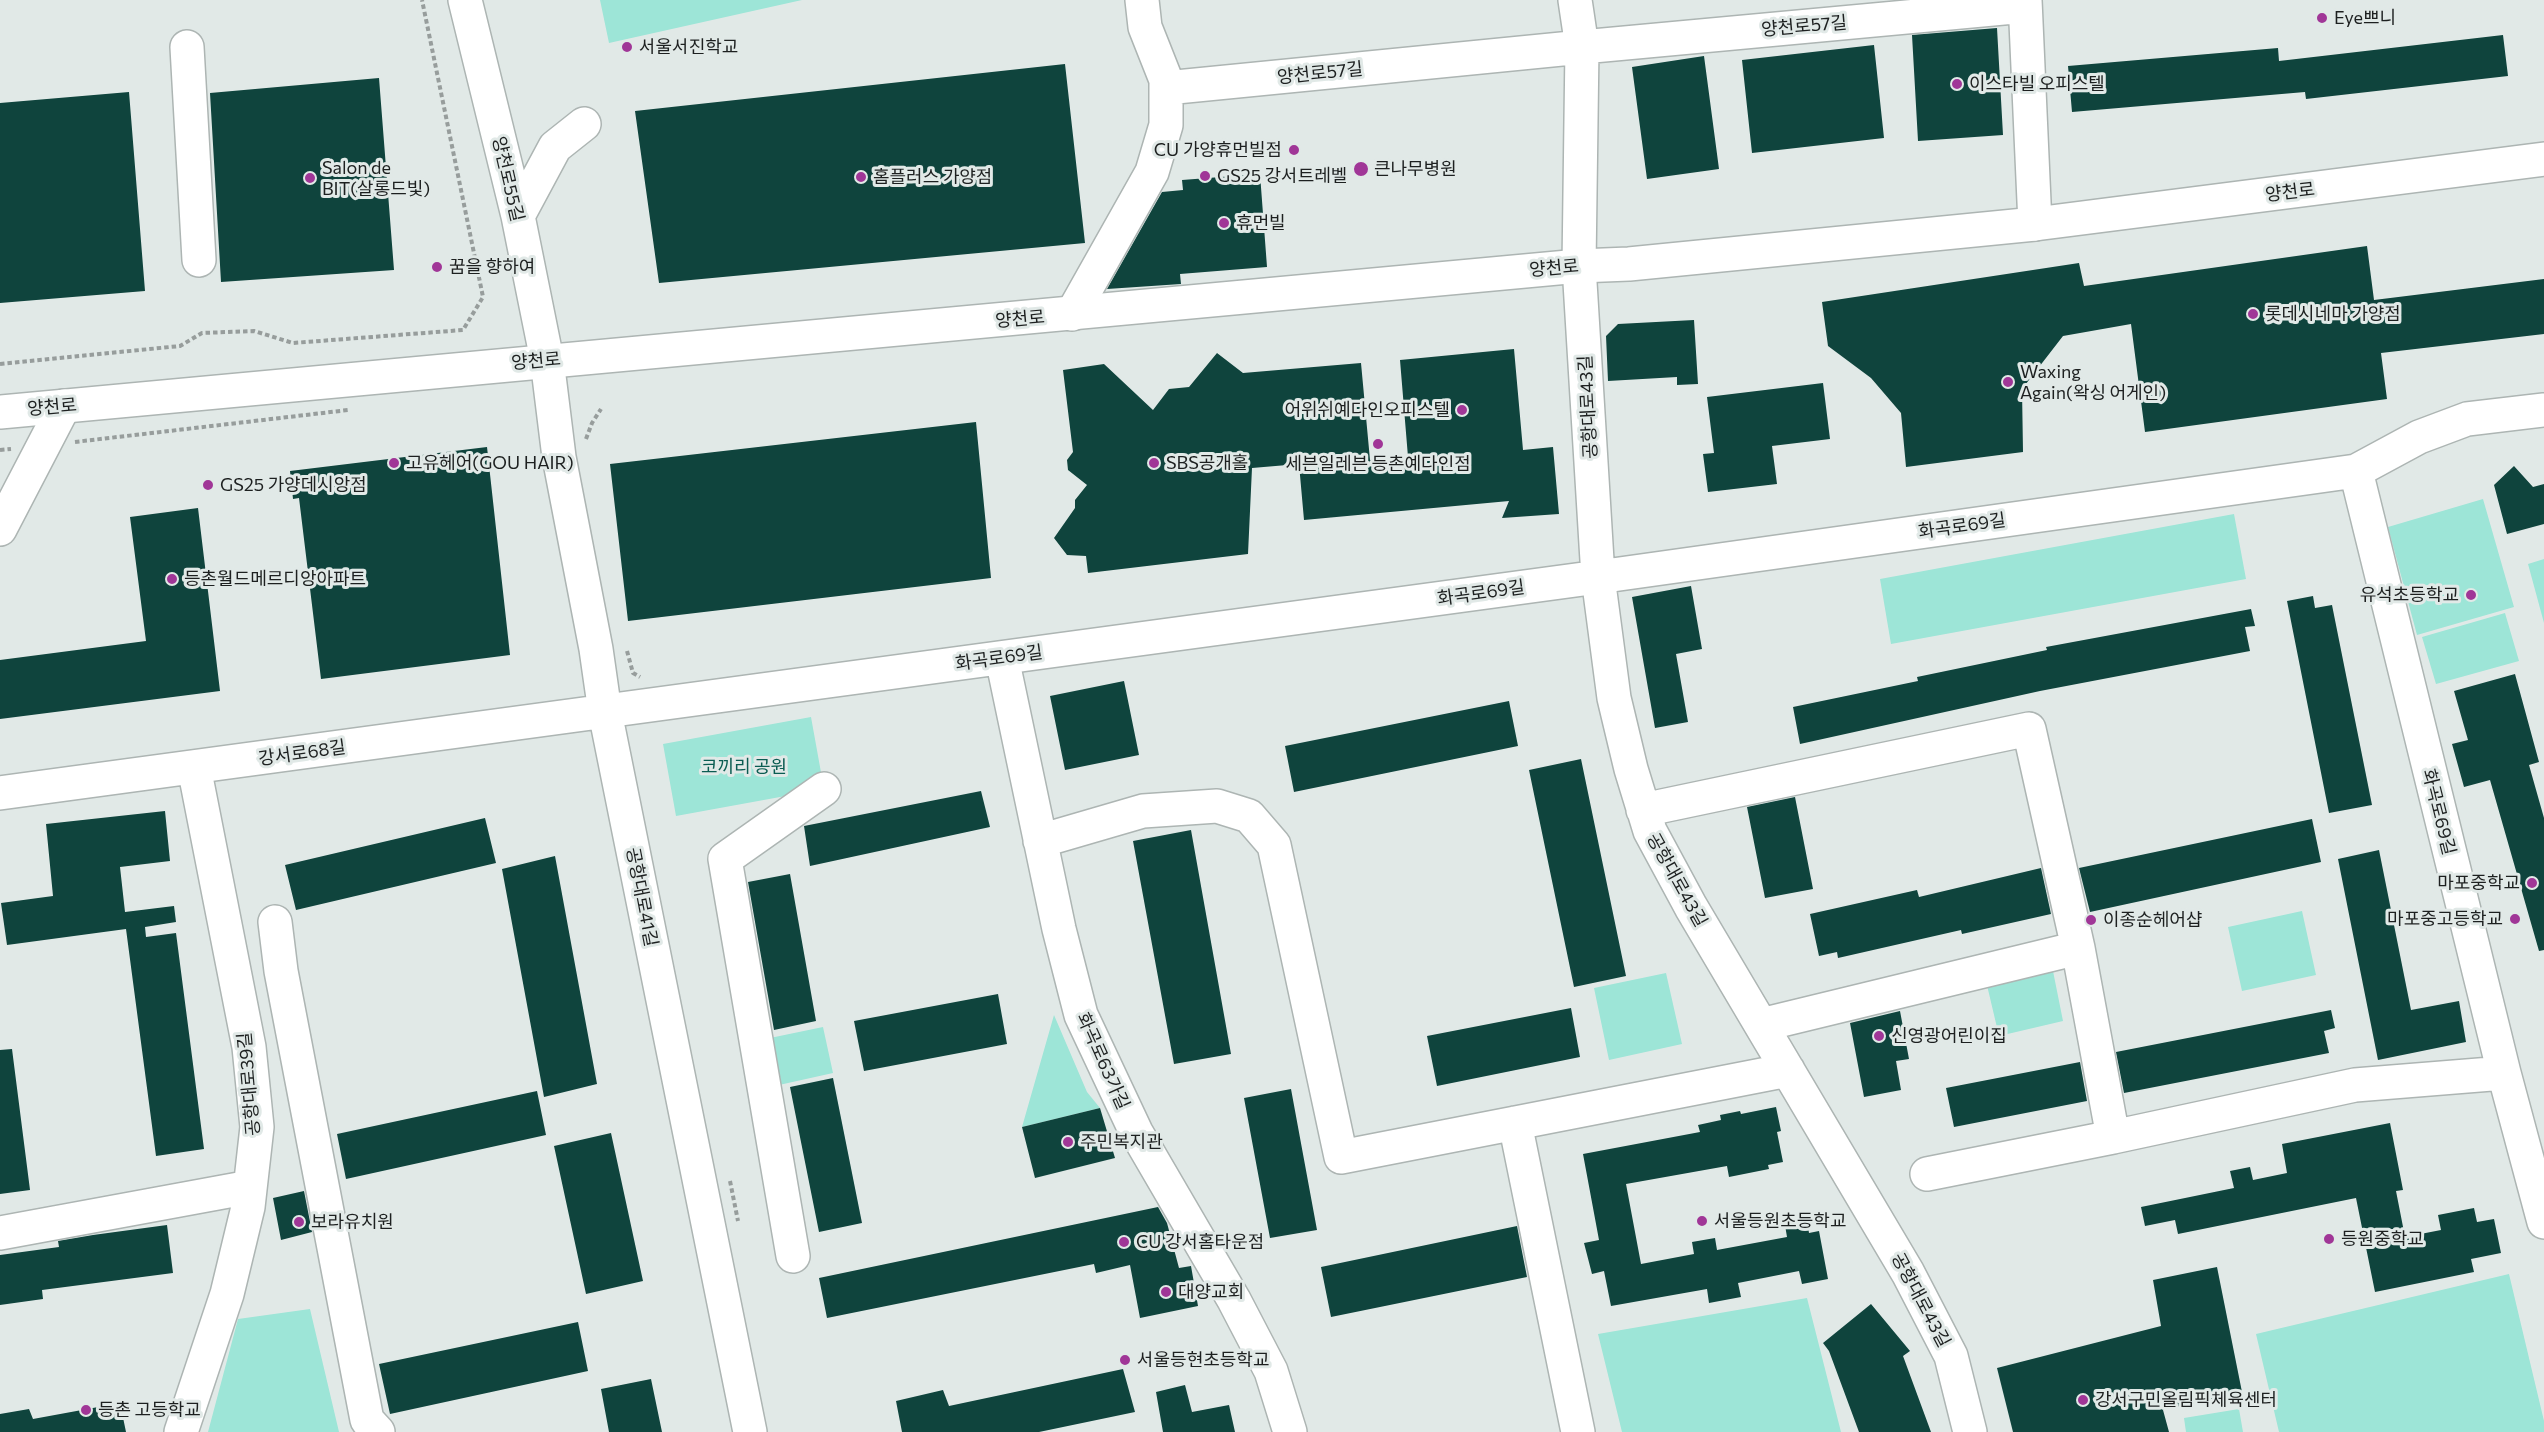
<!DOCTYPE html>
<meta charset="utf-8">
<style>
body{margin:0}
canvas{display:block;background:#e1e9e7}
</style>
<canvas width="2544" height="1432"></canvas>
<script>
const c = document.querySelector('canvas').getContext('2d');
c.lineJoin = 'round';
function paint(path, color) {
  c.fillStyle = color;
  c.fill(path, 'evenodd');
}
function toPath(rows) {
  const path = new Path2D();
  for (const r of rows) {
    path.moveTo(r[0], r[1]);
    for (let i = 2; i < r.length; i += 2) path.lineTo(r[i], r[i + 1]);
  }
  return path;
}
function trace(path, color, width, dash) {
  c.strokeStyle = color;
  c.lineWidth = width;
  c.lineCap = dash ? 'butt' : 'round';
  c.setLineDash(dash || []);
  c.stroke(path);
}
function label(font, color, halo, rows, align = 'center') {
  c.font = font + ' Commissioner,"Noto Sans KR",sans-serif';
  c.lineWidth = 6;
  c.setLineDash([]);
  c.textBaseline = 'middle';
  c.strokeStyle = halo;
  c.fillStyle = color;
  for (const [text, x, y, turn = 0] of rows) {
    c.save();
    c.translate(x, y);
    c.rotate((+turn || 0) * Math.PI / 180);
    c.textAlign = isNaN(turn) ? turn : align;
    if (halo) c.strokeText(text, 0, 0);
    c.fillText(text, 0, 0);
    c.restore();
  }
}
paint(toPath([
 [600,0,802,0,609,43],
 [2483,499,2514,607,2417,635,2388,527],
 [2234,514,2246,579,1891,644,1880,579],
 [2544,559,2544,623,2528,564],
 [2505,613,2519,661,2436,684,2422,637],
 [811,717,824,789,676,816,663,744],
 [2302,911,2316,975,2242,991,2228,927],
 [2052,966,2063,1021,1999,1036,1986,981],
 [1666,973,1682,1044,1609,1060,1594,988],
 [1054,1015,1087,1092,1100,1108,1022,1127],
 [823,1027,833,1073,779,1085,770,1038],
 [2509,1274,2544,1421,2544,1432,2279,1432,2256,1334],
 [1807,1298,1841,1432,1622,1432,1598,1334],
 [310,1309,339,1432,208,1432,238,1319],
 [2239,1409,2243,1432,2186,1432,2184,1418]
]), '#9de5d7');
paint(toPath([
 [1997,28,2003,135,1918,141,1912,35],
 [2503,35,2508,76,2306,99,2305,92,2072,112,2068,66,2278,48,2279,61],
 [1874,45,1884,138,1752,153,1742,60],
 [1704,56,1719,169,1647,179,1632,67],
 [1065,64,1085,243,659,283,635,111],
 [379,78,394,270,221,282,210,93],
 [129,92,145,291,0,303,0,103],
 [1260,174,1267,267,1180,274,1181,284,1107,289,1162,192,1183,190,1182,180],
 [2367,246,2374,300,2544,279,2544,334,2381,353,2387,399,2145,432,2131,324,2063,336,2022,389,2023,452,1906,467,1901,413,1871,378,1828,346,1822,302,2079,263,2084,286],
 [1694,320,1698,384,1677,385,1677,377,1608,381,1606,336,1618,324],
 [1514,349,1523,450,1553,447,1559,514,1502,518,1509,501,1304,520,1299,464,1252,468,1248,554,1088,573,1086,556,1067,555,1054,538,1075,508,1075,500,1087,485,1068,470,1067,460,1073,452,1063,370,1104,364,1153,410,1169,389,1189,387,1217,353,1243,373,1361,363,1370,460,1408,457,1400,360],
 [1823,383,1830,439,1772,446,1777,484,1708,492,1703,454,1714,453,1707,397],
 [976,422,991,578,628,621,610,464],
 [487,447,510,655,321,679,299,498,293,499,290,471],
 [2514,466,2533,487,2544,484,2544,524,2507,534,2494,485],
 [198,508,220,691,0,719,0,660,146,641,130,517],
 [1691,586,1702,649,1676,654,1688,722,1655,728,1632,597],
 [2313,596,2315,608,2332,605,2372,805,2329,813,2287,601],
 [2251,609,2255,626,2245,627,2250,651,2040,691,1800,744,1793,707,1918,681,1917,677,2047,650,2046,647],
 [2515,674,2539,762,2529,765,2544,818,2544,950,2539,951,2490,780,2464,787,2452,744,2468,740,2454,691],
 [1124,681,1139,755,1065,770,1050,696],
 [1509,701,1518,746,1294,792,1285,746],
 [1581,759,1626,976,1574,987,1529,770],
 [981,791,990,827,810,866,804,826],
 [1795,797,1813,889,1765,898,1747,807],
 [165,811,170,861,120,867,125,912,174,906,176,922,145,927,146,937,176,933,204,1149,156,1156,126,929,7,945,1,903,53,896,46,824],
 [485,818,496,863,296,910,285,865],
 [2312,819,2321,862,2090,912,2079,868],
 [1191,830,1231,1054,1174,1064,1133,841],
 [2379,850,2411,1010,2459,1001,2466,1042,2378,1060,2338,859],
 [555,856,597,1084,544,1097,502,869],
 [2041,868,2051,914,1962,934,1961,930,1838,958,1837,952,1819,956,1810,914,1917,890,1919,897],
 [790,874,816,1021,774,1030,748,882],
 [998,994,1007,1044,864,1071,854,1021],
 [1571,1008,1580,1057,1437,1086,1427,1036],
 [2331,1010,2335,1028,2324,1031,2329,1053,2124,1093,2116,1052],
 [1900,1011,1909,1059,1896,1061,1901,1090,1864,1097,1850,1023],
 [12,1049,30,1190,0,1194,0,1050],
 [2080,1062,2087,1101,1954,1127,1946,1088],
 [833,1078,862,1223,819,1232,790,1087],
 [1291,1089,1317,1230,1270,1238,1244,1098],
 [537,1091,546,1135,346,1179,337,1134],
 [1776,1107,1781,1131,1777,1132,1783,1162,1768,1165,1769,1169,1729,1177,1727,1166,1626,1184,1641,1264,1694,1254,1692,1242,1715,1238,1717,1250,1787,1237,1785,1225,1807,1221,1809,1233,1819,1231,1828,1279,1802,1284,1799,1271,1738,1283,1741,1297,1709,1303,1707,1289,1611,1306,1604,1271,1592,1274,1584,1243,1599,1240,1583,1154,1700,1132,1698,1125,1721,1120,1720,1115,1740,1111,1741,1114],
 [1100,1108,1115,1158,1035,1178,1022,1127],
 [2390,1123,2403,1190,2396,1191,2405,1237,2441,1230,2438,1215,2474,1208,2477,1222,2494,1219,2501,1253,2471,1259,2474,1272,2375,1292,2356,1198,2178,1234,2175,1220,2145,1226,2141,1207,2234,1188,2230,1171,2250,1167,2253,1180,2287,1173,2282,1144],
 [611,1133,643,1281,586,1294,554,1146],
 [304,1191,312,1232,281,1240,273,1198],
 [1158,1207,1167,1223,1179,1268,1191,1266,1198,1306,1140,1318,1130,1265,1096,1273,1094,1264,827,1318,819,1278],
 [167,1225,173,1273,42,1290,43,1299,0,1305,0,1255,59,1247,58,1241,93,1235],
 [1517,1226,1527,1277,1331,1317,1321,1267],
 [2217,1267,2242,1392,2163,1410,2169,1432,2013,1432,1997,1368,2161,1326,2153,1280],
 [1871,1304,1910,1351,1903,1356,1931,1432,1859,1432,1829,1351,1823,1343],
 [578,1322,588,1371,390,1414,379,1364],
 [1123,1369,1135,1412,1039,1432,902,1432,896,1401,943,1390,949,1406],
 [651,1379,662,1432,609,1432,601,1389],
 [1185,1385,1192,1412,1229,1405,1235,1432,1163,1432,1156,1392],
 [120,1403,126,1432,0,1432,0,1414,29,1409,33,1419]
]), '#0f443d');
const minor = toPath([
 [465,0,518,216,547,360,559,457,596,649,605,712,750,1432],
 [1575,0,1582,47,1579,266,1598,577,1614,698,1631,769,1650,831,1691,907,1908,1273,1951,1356,1970,1432],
 [2025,0,2035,224],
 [187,47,199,260],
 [1166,88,1582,47,2025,6],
 [518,216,555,147,584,124],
 [1072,314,1152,172,1166,125,1166,80,1145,27,1142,0],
 [2356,471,2504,1073,2544,1222],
 [0,529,64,406],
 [1002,658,1059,929,1081,1015,1136,1132,1234,1300,1271,1371,1290,1432],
 [0,793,1598,577,2356,471,2419,437,2467,419,2544,410],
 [1643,810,2029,729,2078,948,2113,1137,2355,1085,2504,1073],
 [1040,841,1143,811,1217,806,1249,816,1274,845,1341,1157,1788,1070],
 [275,922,281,971,367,1420,378,1432],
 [1761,1025,2078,948],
 [1515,1123,1578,1432],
 [1927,1174,2113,1137],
 [0,1233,250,1187],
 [793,1256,725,859,824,789],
 [181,1432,227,1294,248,1207,257,1127,249,1047,194,767]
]);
const major = toPath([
 [0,412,1579,266,1629,264,2035,224,2544,159]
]);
trace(minor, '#adb5b3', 36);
trace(major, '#adb5b3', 36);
trace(toPath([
 [0,364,180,346,202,333,254,331,293,343,463,330,483,297,422,0],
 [586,439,592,423,601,409],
 [75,442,348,410],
 [0,450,11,449],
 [627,651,633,673,640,677],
 [730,1181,738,1221]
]), '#979d9c', 4, [4.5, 3]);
trace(minor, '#fff', 33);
trace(major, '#fff', 33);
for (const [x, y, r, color] of [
 [2322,18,6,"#a03697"],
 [627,47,6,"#a03697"],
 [1957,84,6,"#a03697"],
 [1294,150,6,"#a03697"],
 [1361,169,8,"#a03697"],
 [1205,176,6,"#a03697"],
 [861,177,6,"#a03697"],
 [310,178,6,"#a03697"],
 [1224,223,6,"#a03697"],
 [437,267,6,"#a03697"],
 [2253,314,6,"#a03697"],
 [2008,382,6,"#a03697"],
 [1462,410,6,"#a03697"],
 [1378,444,6,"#a03697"],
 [394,463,6,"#a03697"],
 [1154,463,6,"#a03697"],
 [208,485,6,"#a03697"],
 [172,579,6,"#a03697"],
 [2471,595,6,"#a03697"],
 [2532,883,6,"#a03697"],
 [2515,919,6,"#a03697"],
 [2091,920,6,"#a03697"],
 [1879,1036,6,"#a03697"],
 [1068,1142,6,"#a03697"],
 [1702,1221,6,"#a03697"],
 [299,1222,6,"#a03697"],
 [2329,1239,6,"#a03697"],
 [1124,1242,6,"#a03697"],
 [1166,1292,6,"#a03697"],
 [1125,1360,6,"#a03697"],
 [2083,1400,6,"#a03697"],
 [86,1410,6,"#a03697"]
]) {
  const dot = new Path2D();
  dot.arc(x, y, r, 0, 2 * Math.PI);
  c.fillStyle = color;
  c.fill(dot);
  trace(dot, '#e1e9e7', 2);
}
label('18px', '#1d2020', '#e1e9e7', [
 ["Eye쁘니",2334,18],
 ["서울서진학교",639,47],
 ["이스타빌 오피스텔",1969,84],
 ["CU 가양휴먼빌점",1282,150,"right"],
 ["Salon de",322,168],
 ["BIT(살롱드빛)",322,189],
 ["큰나무병원",1374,169],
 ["GS25 강서트레벨",1217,176],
 ["홈플러스 가양점",873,177],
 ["휴먼빌",1236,223],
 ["꿈을 향하여",449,267],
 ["롯데시네마 가양점",2265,314],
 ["Waxing",2020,372],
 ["Again(왁싱 어게인)",2020,393],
 ["어위쉬예다인오피스텔",1450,410,"right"],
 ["고유헤어(GOU HAIR)",406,463],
 ["SBS공개홀",1166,463],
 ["세븐일레븐 등촌예다인점",1378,464,"center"],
 ["GS25 가양데시앙점",220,485],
 ["등촌월드메르디앙아파트",184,579],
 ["유석초등학교",2459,595,"right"],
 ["마포중학교",2520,883,"right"],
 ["마포중고등학교",2503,919,"right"],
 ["이종순헤어샵",2103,920],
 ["신영광어린이집",1891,1036],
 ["주민복지관",1080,1142],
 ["서울등원초등학교",1714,1221],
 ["보라유치원",311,1222],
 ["등원중학교",2341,1239],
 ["CU 강서홈타운점",1136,1242],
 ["대양교회",1178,1292],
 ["서울등현초등학교",1137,1360],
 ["강서구민올림픽체육센터",2095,1400],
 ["등촌 고등학교",98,1410]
], 'left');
label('18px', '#1d2020', '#e1e9e7', [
 ["양천로57길",1804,26,-5],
 ["양천로57길",1320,73,-6],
 ["양천로55길",508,179,77],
 ["양천로",2290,192,-7],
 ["양천로",1554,268,-5],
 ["양천로",1020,319,-5],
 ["양천로",536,361,-5],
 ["양천로",52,407,-5],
 ["공항대로43길",1588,407,-93],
 ["화곡로69길",1962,526,-8],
 ["화곡로69길",1481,593,-8],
 ["화곡로69길",999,658,-8],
 ["강서로68길",302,753,-8],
 ["화곡로69길",2439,812,76],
 ["공항대로43길",1677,880,61],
 ["공항대로41길",642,897,79],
 ["화곡로63가길",1103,1061,66],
 ["공항대로39길",249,1084,-95],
 ["공항대로43길",1921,1300,62]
]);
label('18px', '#0a5d52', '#e1e9e7', [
 ["코끼리 공원",744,767]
]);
</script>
